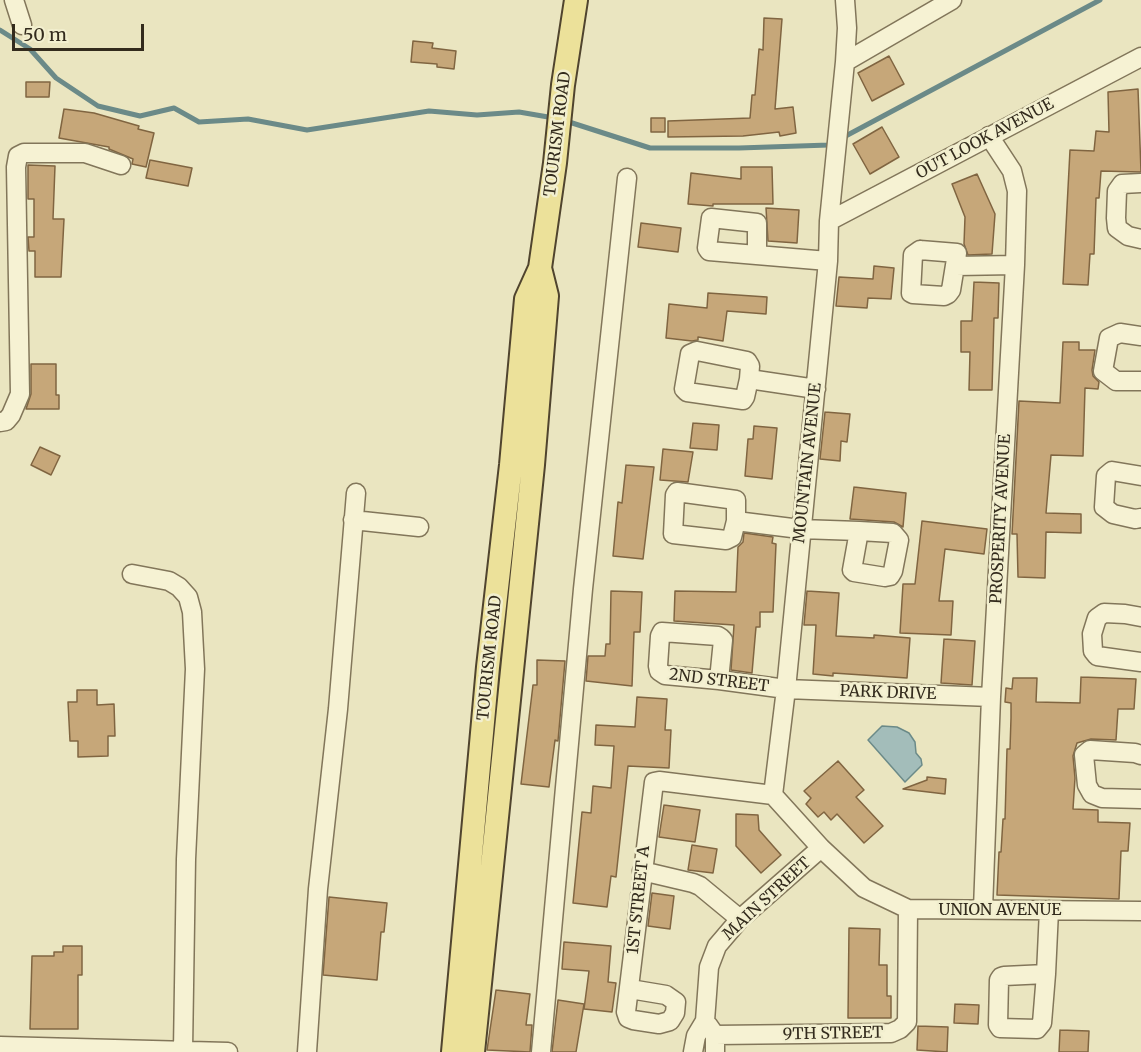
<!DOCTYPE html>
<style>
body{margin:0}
#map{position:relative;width:1141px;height:1052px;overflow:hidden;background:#eae5c0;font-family:Merriweather,serif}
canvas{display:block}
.scale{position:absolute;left:12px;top:24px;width:132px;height:27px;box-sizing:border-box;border:3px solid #332b1d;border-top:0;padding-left:8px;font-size:18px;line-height:21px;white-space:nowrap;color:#332b1d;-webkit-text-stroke:4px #f2efcf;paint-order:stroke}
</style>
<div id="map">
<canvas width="1141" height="1052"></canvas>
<div class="scale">50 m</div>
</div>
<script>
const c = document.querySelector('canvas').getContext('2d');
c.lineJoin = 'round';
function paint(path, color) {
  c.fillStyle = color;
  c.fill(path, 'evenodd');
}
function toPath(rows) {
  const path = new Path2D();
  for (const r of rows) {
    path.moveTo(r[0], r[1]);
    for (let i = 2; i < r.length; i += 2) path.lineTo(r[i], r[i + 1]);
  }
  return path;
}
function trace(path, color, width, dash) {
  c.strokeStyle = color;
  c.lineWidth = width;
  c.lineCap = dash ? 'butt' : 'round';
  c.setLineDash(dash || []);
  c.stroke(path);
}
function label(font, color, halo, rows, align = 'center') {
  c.font = font + ' Merriweather,serif';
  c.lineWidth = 5;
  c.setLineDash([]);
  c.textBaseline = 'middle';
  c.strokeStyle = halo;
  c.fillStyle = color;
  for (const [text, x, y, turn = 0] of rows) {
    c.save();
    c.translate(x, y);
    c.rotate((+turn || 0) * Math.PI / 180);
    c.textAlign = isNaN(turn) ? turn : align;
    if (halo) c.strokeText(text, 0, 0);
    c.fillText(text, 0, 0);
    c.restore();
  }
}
const water = toPath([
 [882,726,897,727,909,733,915,742,916,753,921,759,922,765,905,782,868,740,882,726]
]);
paint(water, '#a3bdba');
trace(water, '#6b8a88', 1.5);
trace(toPath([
 [0,30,30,49,56,78,98,106,140,116,174,108,199,122,248,119,307,130,429,111,477,115,519,112,554,118],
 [566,121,650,148,739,148,829,145,833,142],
 [842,138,1100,0]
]), '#6b8a88', 5);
const building = toPath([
 [764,18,782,19,775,109,793,107,796,133,780,136,779,132,743,136,668,137,668,121,750,118,752,95,755,95,759,49,763,50,764,18],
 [413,41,433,43,432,48,456,51,454,69,437,67,437,64,411,62,413,41],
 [889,56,904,84,872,101,858,73,889,56],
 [26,82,50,82,49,97,26,97,26,82],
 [1138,89,1141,172,1101,171,1099,198,1096,198,1094,254,1090,254,1088,285,1063,284,1070,150,1094,151,1096,131,1109,132,1108,92,1138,89],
 [64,109,94,113,139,126,138,129,154,133,146,167,132,164,133,159,109,149,109,147,59,138,64,109],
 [651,118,665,118,665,132,651,132,651,118],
 [882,127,899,157,870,174,853,144,882,127],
 [150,160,192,168,188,186,146,178,150,160],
 [28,165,55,166,53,219,64,219,61,277,35,277,35,251,29,251,28,237,34,237,34,199,28,199,28,165],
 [741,167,772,167,773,204,713,204,713,206,688,204,691,173,741,179,741,167],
 [977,174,995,214,992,254,968,255,964,244,965,217,952,184,977,174],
 [766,208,799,210,797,243,768,241,766,208],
 [641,223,681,228,678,252,638,247,641,223],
 [874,266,894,268,891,299,868,298,867,308,836,306,839,277,873,279,874,266],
 [974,282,999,283,998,318,994,318,992,390,969,390,970,352,961,352,961,321,972,321,974,282],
 [708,293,767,297,766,314,727,311,723,341,698,337,698,340,692,341,666,338,669,304,707,308,708,293],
 [1063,342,1079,342,1079,350,1095,350,1092,370,1093,376,1099,382,1098,389,1085,388,1083,456,1051,455,1046,513,1081,514,1081,533,1046,532,1045,578,1018,577,1017,534,1012,534,1019,401,1060,403,1063,342],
 [31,364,56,364,56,395,59,395,59,409,26,409,31,394,31,364],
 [825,412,850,414,847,442,841,441,840,461,820,459,825,412],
 [693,423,719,425,717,450,690,448,693,423],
 [754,426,777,428,772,479,745,476,748,439,753,439,754,426],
 [40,447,60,456,51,475,31,465,40,447],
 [663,449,693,452,688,482,660,480,663,449],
 [626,465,654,467,643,559,613,556,618,502,622,503,626,465],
 [854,487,906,493,903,527,894,522,850,519,854,487],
 [922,521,987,529,984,554,945,549,939,601,953,601,951,635,900,633,903,584,915,584,922,521],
 [744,533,773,537,772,543,776,544,773,612,760,612,760,627,756,627,752,673,731,670,734,625,674,621,675,591,736,592,738,547,743,542,744,533],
 [611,591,642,592,640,632,634,632,632,686,586,681,588,656,605,656,606,644,610,644,611,591],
 [807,591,839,593,836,636,874,638,874,635,910,638,907,678,833,673,833,676,813,674,816,625,804,625,807,591],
 [944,639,975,641,972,685,941,683,944,639],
 [537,660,565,661,558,741,555,740,549,787,521,784,533,685,537,685,537,660],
 [1081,677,1136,679,1134,709,1118,709,1116,740,1091,739,1077,743,1073,756,1075,778,1073,809,1098,810,1098,822,1130,823,1128,851,1121,851,1119,899,997,895,999,852,1001,852,1003,819,1005,819,1007,749,1010,749,1011,718,1011,703,1005,702,1006,688,1012,689,1013,678,1037,678,1036,702,1080,703,1081,677],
 [77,690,97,690,97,705,114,704,115,736,108,736,108,756,78,757,78,741,70,741,68,702,77,702,77,690],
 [637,697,667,699,665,730,671,730,669,768,628,766,616,877,611,876,607,907,573,903,582,812,591,813,593,786,611,788,614,746,595,745,596,725,635,727,637,697],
 [838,761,864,790,856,797,883,826,864,843,837,814,831,820,824,812,818,817,806,804,811,798,804,791,838,761],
 [927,777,946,779,945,794,903,789,927,780,927,777],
 [664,805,700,810,695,842,659,837,664,805],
 [736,814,758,815,759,830,781,855,761,873,736,846,736,814],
 [692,845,717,849,713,873,688,870,692,845],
 [652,893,674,896,670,929,648,926,652,893],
 [329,897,387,903,384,932,381,932,377,980,323,975,329,897],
 [849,928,880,929,879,965,887,965,887,996,891,996,891,1018,848,1018,849,928],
 [564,942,611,946,608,982,616,983,612,1012,584,1009,589,971,562,969,564,942],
 [63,946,82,946,82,975,78,975,78,1029,30,1029,32,956,54,956,54,952,63,952,63,946],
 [496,990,530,994,526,1025,532,1025,530,1052,487,1050,496,990],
 [558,1000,584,1004,576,1052,552,1052,558,1000],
 [955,1004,979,1005,978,1024,954,1023,955,1004],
 [918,1026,948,1027,947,1052,917,1050,918,1026],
 [1060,1030,1089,1031,1088,1052,1059,1052,1060,1030]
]);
paint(building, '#c6a779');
trace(building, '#806541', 1.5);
const minor = toPath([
 [14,0,22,25],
 [845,0,847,28,845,62,829,221,828,261,786,689,773,795,821,848,864,888,908,909,1141,911],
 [845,62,952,0],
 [1141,183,1122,184,1117,191,1116,218,1117,228,1128,236,1141,239],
 [829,221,1141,57],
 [920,250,957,253,951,290,948,294,944,296,913,294,911,293,913,255,920,250],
 [757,255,757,223,711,218,707,248,709,251,828,261],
 [956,266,1015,265],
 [1141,336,1120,333,1109,338,1103,371,1116,381,1141,381],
 [697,351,747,361,750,366,749,379,745,397,743,400,687,392,684,389,690,354,697,351],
 [749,379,816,389],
 [0,422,6,421,11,415,20,394,16,167,18,156,24,153,85,153,121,165],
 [1141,476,1112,471,1106,476,1104,507,1113,514,1135,519,1141,518],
 [677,492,736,500,736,521,732,537,726,540,673,534,675,495,677,492],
 [353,520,419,527],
 [736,521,800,529,859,531,893,533,899,540,893,571,890,576,885,577,854,572,852,570,859,531],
 [132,574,169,581,179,587,188,597,192,612,195,669,186,859,183,1050],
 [1141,617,1125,614,1104,613,1097,618,1092,634,1093,651,1097,656,1141,662],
 [719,680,723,640,721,638,718,636,662,632,660,636,658,666,659,671,665,675,719,680,786,689,991,697],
 [1141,755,1135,753,1090,750,1084,755,1087,785,1092,794,1102,798,1141,799],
 [642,871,693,883,700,886,740,919],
 [983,909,991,697,1015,265,1017,191,1012,171,989,136],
 [1046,974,1004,976,1001,977,999,980,998,1025,1000,1028,1037,1029,1042,1023,1046,974,1049,910],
 [630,989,666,995,676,1002,675,1013,670,1021,659,1024,633,1020,628,1018,626,1012,654,782,659,781,773,795],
 [705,1021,709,967,717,946,740,919,821,848],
 [708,1025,715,1035,715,1052],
 [715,1035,891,1033,900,1029,907,1022,908,909],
 [0,1046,228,1052],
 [307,1052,318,889,338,709,356,493],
 [541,1052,583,589,627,178],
 [693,1052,696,1036,705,1021]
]);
const major = toPath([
 [453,1052,488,667,511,465,526,299,540,268,555,163,563,85,576,0],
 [473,1052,533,465,547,296,540,268]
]);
trace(minor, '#82765a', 21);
trace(major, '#50442e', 26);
trace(minor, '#f6f2d3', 18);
trace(major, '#ece19a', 22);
label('16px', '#332b1d', '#f2efcf', [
 ["TOURISM ROAD",558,134,-83],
 ["OUT LOOK AVENUE",985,139,-28],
 ["MOUNTAIN AVENUE",808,463,-84],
 ["PROSPERITY AVENUE",1001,519,-87],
 ["TOURISM ROAD",490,658,-84],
 ["2ND STREET",719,681,7],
 ["PARK DRIVE",888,693,2],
 ["MAIN STREET",767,899,-43],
 ["1ST STREET A",639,900,-84],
 ["UNION AVENUE",1000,910],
 ["9TH STREET",833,1034,-1]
]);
</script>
